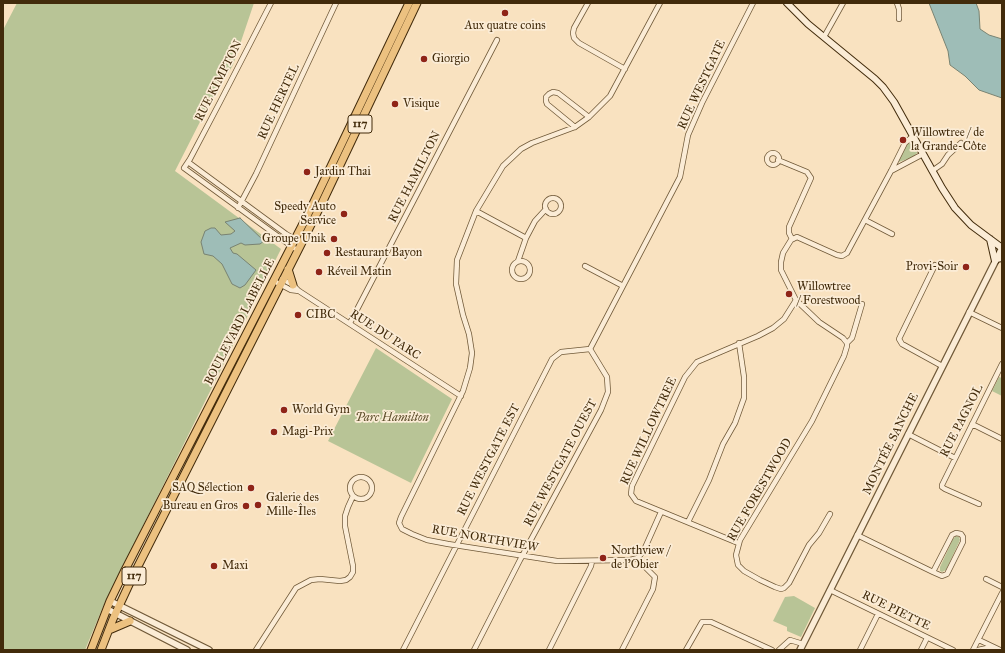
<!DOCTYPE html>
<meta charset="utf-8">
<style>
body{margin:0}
#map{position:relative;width:1005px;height:653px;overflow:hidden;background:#f9e2c0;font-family:"IM FELL Great Primer",serif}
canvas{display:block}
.frame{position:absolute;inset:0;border:4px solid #422b0b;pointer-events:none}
</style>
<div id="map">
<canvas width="1005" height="653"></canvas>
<div class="frame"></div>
</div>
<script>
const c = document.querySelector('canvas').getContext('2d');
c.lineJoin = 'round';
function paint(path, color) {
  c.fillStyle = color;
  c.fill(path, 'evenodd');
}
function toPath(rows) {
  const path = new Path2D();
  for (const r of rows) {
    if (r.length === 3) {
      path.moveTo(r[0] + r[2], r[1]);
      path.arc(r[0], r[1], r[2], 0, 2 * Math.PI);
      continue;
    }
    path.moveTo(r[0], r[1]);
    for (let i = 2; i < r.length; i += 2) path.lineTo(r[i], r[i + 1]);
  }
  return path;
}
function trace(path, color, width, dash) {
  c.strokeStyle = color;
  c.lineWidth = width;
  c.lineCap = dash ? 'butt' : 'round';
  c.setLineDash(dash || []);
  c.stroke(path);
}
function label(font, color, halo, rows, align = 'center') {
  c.font = font + ' "IM FELL Great Primer",serif';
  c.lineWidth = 3.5;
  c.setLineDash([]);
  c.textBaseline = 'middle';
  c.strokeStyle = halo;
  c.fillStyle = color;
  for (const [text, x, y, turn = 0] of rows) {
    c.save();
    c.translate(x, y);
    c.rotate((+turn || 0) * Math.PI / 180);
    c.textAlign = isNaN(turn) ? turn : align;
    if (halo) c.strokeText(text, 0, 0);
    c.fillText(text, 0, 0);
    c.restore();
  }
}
paint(toPath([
 [17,3,254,3,233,65,207,108,175,171,281,249,105,602,85,650,3,650,3,30],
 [909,143,913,144,917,152,917,153,913,157,899,162,898,161,906,145],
 [376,348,452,399,411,483,328,441],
 [999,377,1002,378,1002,396,992,391],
 [956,536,959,537,960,540,946,570,942,572,940,571,940,567,953,539],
 [794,596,815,608,801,637,787,631,787,627,773,621,785,597]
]), '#b8c496');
const water = toPath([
 [929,3,976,3,979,11,980,29,989,35,1002,39,1002,98,979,90,965,76,950,65,948,51,929,3],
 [240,218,264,241,260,244,245,245,241,243,230,248,233,253,237,254,256,270,245,285,240,288,232,284,222,264,213,256,204,254,201,242,205,231,211,228,215,228,221,235,231,234,235,231,225,222,240,218]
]);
paint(water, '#9ebdb7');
trace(water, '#798372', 1);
const minor = toPath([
 [271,3,220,102,190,159,184,168,294,248],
 [588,3,574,28,573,33,574,38,579,43,625,69],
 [660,3,610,96,589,117,575,127,532,143,521,149,503,166,476,211,457,260,456,284,463,315,469,334,472,353,470,368,463,391,401,517,399,523,402,529,412,534,427,540,448,544,557,561,630,560,638,558,644,550,661,512],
 [897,3,899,9,899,19],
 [824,37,843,3],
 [575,127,547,104,546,101,546,97,549,94,553,92,558,93,589,117],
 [773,159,6],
 [778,160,807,172,811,178,789,227,789,233,792,239],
 [188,162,286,234,302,243],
 [891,171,923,154],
 [932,171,942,164,948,155,961,143],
 [553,206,8],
 [238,208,256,174,336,3],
 [476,211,526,238],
 [865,220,892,234],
 [521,270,9],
 [518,261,526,238,535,221,546,209],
 [935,265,899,339,902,344,942,366],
 [585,266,623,286],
 [282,279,293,285,299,291,461,396],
 [274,281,291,290,299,291],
 [969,312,1002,328],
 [350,323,497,40],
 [847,343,852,338,862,304],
 [590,349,680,177,688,135,702,103,753,3],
 [972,424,1002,439],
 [908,434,955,458],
 [361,488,11],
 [979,504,945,489,942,487,942,485,1002,364],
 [830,514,819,533,809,545,789,583,784,588,781,589,775,587,760,580,744,571,738,565,736,555,740,540,812,421,844,356,847,346,847,343,843,338,819,322,796,300,781,270,781,262,783,253,791,240,797,237,837,255,842,256,847,253,891,171,905,143,913,136],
 [688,522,709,480,723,444,735,423,744,398,744,377,739,343],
 [857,535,933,572,942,576,947,574,963,542,963,537,961,534,956,533,952,535,933,572],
 [738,543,636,501,631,494,632,486,685,377,697,362,758,336,773,328,784,319,796,300],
 [986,579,1002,587],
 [830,590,953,650],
 [979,640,1000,650],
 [256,650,296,588,311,580,320,579,340,581,346,580,350,577,353,572,353,566,345,526,345,516,348,507,353,496],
 [403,650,552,359,561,352,590,349],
 [474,650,520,560,601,410,608,392,607,377,590,349],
 [549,650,591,566,592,561],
 [622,650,653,589,655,577,637,559],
 [686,650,702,622,711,622,772,650],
 [779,650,790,640,803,644],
 [860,650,878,614],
 [921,650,927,638],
 [973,650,1002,593],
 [978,650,992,647]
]);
const tertiary = toPath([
 [110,601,209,650],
 [107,609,187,650],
 [800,650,1002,248]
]);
const secondary = toPath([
 [787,3,808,24,875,79,883,87,894,102,942,188,955,208,971,225,1002,248],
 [990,239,995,261],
 [996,259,1002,258]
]);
const primary = toPath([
 [288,269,293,285],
 [109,630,130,621],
 [91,650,110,601,125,570,311,208,409,3],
 [101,650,113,619,133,576,322,203,417,3]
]);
trace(minor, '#705938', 6);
trace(tertiary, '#705938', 8);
trace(secondary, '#422b0b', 8);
trace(primary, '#422b0b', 9);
trace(minor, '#fbecd6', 4.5);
trace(tertiary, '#fbecd6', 5.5);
trace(secondary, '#fbecd6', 6);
trace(primary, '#ecc180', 7);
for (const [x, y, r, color] of [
 [505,13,4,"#8f2418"],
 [424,59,4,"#8f2418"],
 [395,104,4,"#8f2418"],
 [903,140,4,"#8f2418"],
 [307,172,4,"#8f2418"],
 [344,214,4,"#8f2418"],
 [334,239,4,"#8f2418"],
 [327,253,4,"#8f2418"],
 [966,267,4,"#8f2418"],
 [319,272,4,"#8f2418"],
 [789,294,4,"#8f2418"],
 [298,315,4,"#8f2418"],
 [284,410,4,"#8f2418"],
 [274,432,4,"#8f2418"],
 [251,488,4,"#8f2418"],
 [258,505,4,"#8f2418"],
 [246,506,4,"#8f2418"],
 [603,558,4,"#8f2418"],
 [214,566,4,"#8f2418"]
]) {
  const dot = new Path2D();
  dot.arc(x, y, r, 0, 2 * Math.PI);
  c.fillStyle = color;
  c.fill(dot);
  trace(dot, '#fbecd6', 1.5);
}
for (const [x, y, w] of [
 [360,124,24],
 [134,576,24]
]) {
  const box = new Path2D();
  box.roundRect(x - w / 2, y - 9, w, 18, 3);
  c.fillStyle = '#fbecd6';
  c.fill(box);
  trace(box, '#422b0b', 1);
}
label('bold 11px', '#422b0b', null, [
 ["117",360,124],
 ["117",134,576]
]);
label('12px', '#422b0b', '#fbecd6', [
 ["Aux quatre coins",505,26,"center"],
 ["Giorgio",432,59],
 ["Visique",403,104],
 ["Willowtree / de",911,133],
 ["la Grande-Côte",911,147],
 ["Jardin Thai",315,172],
 ["Speedy Auto",336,207,"right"],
 ["Service",336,221,"right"],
 ["Groupe Unik",326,239,"right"],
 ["Restaurant Bayon",335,253],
 ["Provi-Soir",958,267,"right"],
 ["Réveil Matin",327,272],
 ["Willowtree",797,287],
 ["/ Forestwood",797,301],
 ["CIBC",306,315],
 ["World Gym",292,410],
 ["Magi-Prix",282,432],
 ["SAQ Sélection",243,488,"right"],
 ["Galerie des",266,498],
 ["Mille-Îles",266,512],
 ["Bureau en Gros",238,506,"right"],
 ["Northview /",611,551],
 ["de l'Obier",611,565],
 ["Maxi",222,566]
], 'left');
label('12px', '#422b0b', '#fbecd6', [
 ["RUE KIMPTON",219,81,-63],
 ["RUE WESTGATE",702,85,-65],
 ["RUE HERTEL",279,102,-65],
 ["RUE HAMILTON",415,177,-63],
 ["BOULEVARD LABELLE",240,322,-63],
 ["RUE DU PARC",385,335,33],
 ["RUE PAGNOL",962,421,-63],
 ["RUE WILLOWTREE",649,431,-65],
 ["MONTÉE SANCHE",891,444,-64],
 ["RUE WESTGATE EST",489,460,-63],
 ["RUE WESTGATE OUEST",561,463,-62],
 ["RUE FORESTWOOD",760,490,-60],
 ["RUE NORTHVIEW",485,539,10],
 ["RUE PIETTE",896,611,26]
]);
label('italic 12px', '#60512e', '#fbecd6', [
 ["Parc Hamilton",392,418]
]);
</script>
